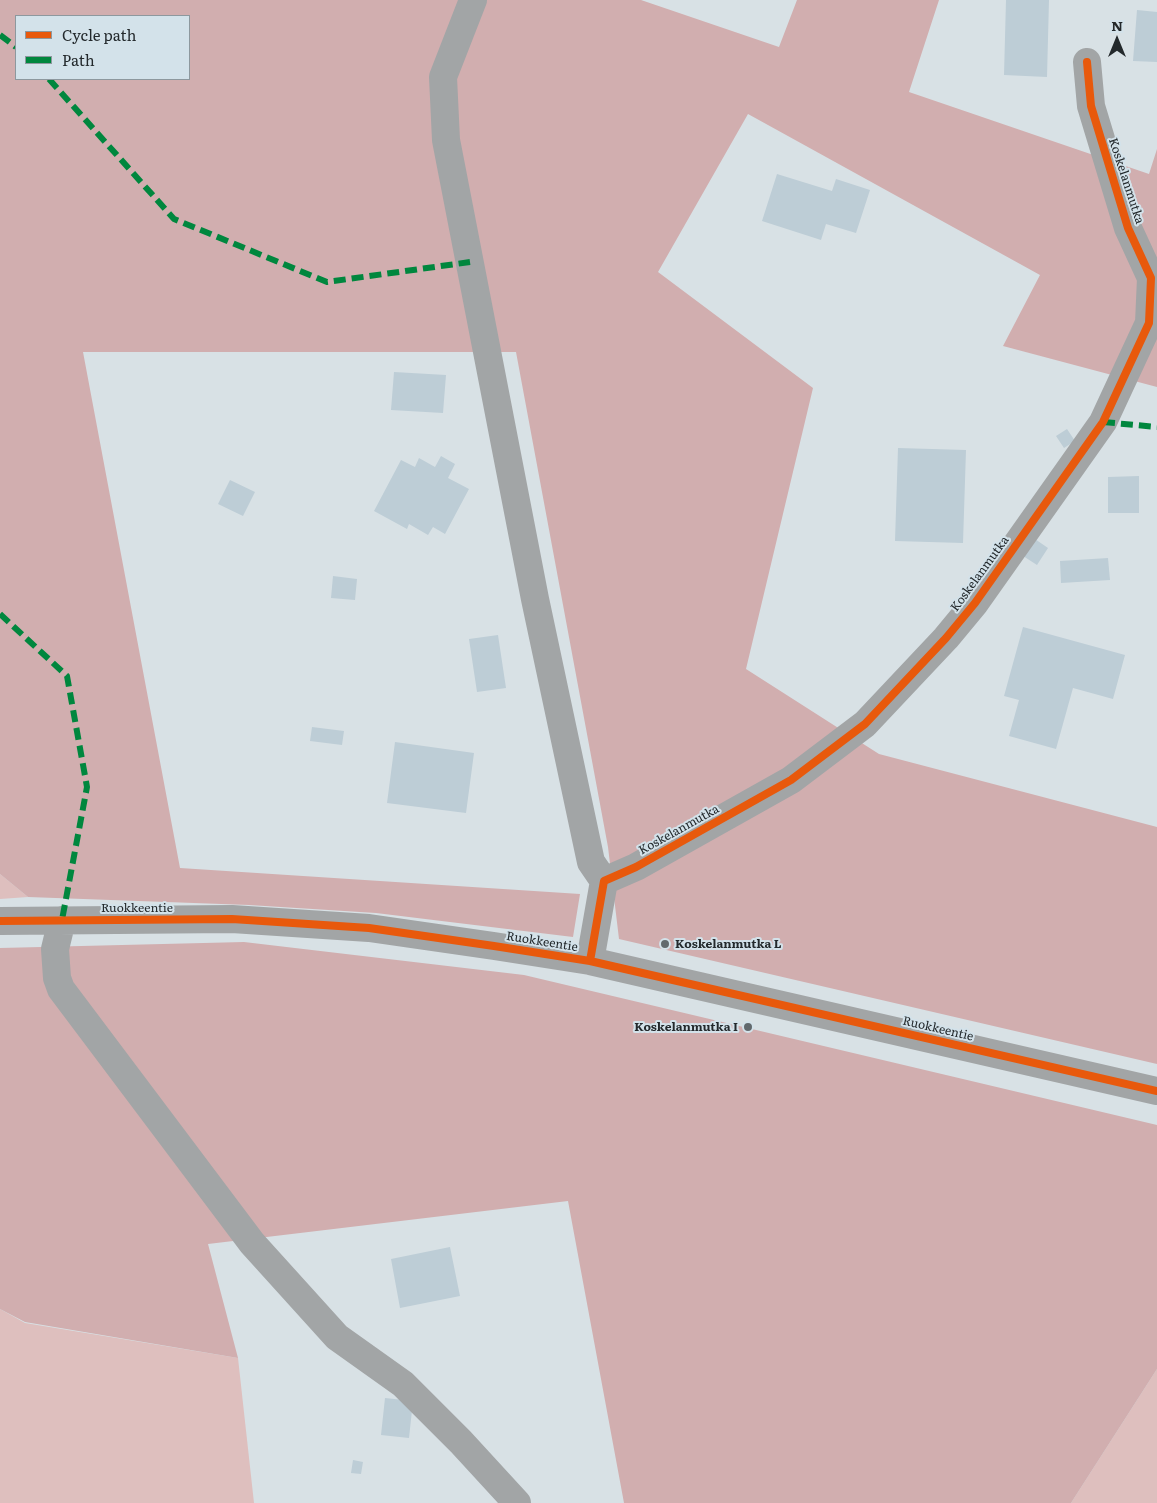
<!DOCTYPE html>
<style>
body{margin:0}
#map{position:relative;width:1157px;height:1503px;overflow:hidden;background:#d8e1e5;font-family:Literata,serif}
canvas{display:block}
.legend{position:absolute;left:15px;top:15px;width:175px;height:65px;box-sizing:border-box;background:#d3e2ea;border:1px solid #8d989e;margin:0;padding:6px 9px;list-style:none;font-size:15px;color:#23292c}
.legend li{display:flex;align-items:center;gap:10px;height:25px}
.legend b{width:25px;border:1px solid #8d989e}
.north{position:absolute;left:1092px;top:15px;width:50px;height:50px;-webkit-text-stroke:4px #d3e2ea;paint-order:stroke;rotate:0deg;font-size:14px;font-weight:700;line-height:20px;text-align:center;color:#23292c}
.north::after{content:'';display:block;margin:auto;width:18px;height:22px;background:#23292c;clip-path:polygon(50% 0,100% 100%,50% 72%,0 100%)}
</style>
<div id="map">
<canvas width="1157" height="1503"></canvas>
<ul class="legend">
<li><b style="height:6px;background:#e8590c"></b>Cycle path</li>
<li><b style="height:6px;background:#00873e"></b>Path</li>
</ul>
<div class="north">N</div>
</div>
<script>
const c = document.querySelector('canvas').getContext('2d');
c.lineJoin = 'round';
function paint(path, color) {
  c.fillStyle = color;
  c.fill(path, 'evenodd');
}
function toPath(rows) {
  const path = new Path2D();
  for (const r of rows) {
    path.moveTo(r[0], r[1]);
    for (let i = 2; i < r.length; i += 2) path.lineTo(r[i], r[i + 1]);
  }
  return path;
}
function trace(path, color, width, dash) {
  c.strokeStyle = color;
  c.lineWidth = width;
  c.lineCap = dash ? 'butt' : 'round';
  c.setLineDash(dash || []);
  c.stroke(path);
}
function label(font, color, halo, rows, align = 'center') {
  c.font = font + ' Literata,serif';
  c.lineWidth = 4;
  c.setLineDash([]);
  c.textBaseline = 'middle';
  c.strokeStyle = halo;
  c.fillStyle = color;
  for (const [text, x, y, turn = 0] of rows) {
    c.save();
    c.translate(x, y);
    c.rotate((+turn || 0) * Math.PI / 180);
    c.textAlign = isNaN(turn) ? turn : align;
    if (halo) c.strokeText(text, 0, 0);
    c.fillText(text, 0, 0);
    c.restore();
  }
}
paint(toPath([
 [0,874,28,897,0,899],
 [0,1309,25,1323,238,1358,254,1503,0,1503],
 [1157,1369,1157,1503,1071,1503]
]), '#debfbe');
paint(toPath([
 [0,0,641,0,779,47,797,0,939,0,909,92,1149,174,1157,149,1157,387,1003,346,1040,275,748,114,658,272,813,388,746,669,879,754,1157,827,1157,1064,619,939,608,847,516,352,83,352,180,868,580,894,573,937,376,913,249,905,28,897,0,874],
 [16,16,189,16,189,79,16,79],
 [244,942,524,975,1157,1125,1157,1369,1071,1503,624,1503,568,1201,208,1244,238,1358,25,1322,0,1309,0,948]
]), '#d1aeaf');
paint(toPath([
 [1006,0,1049,0,1047,77,1004,75],
 [1137,10,1157,12,1157,62,1133,61],
 [777,174,832,191,836,179,870,190,856,233,826,224,821,240,762,221],
 [394,372,446,375,443,413,391,410],
 [1067,429,1075,441,1064,448,1056,436],
 [898,448,966,450,963,543,895,541],
 [441,456,455,464,448,478,469,489,445,534,433,527,428,535,409,524,407,529,374,511,401,460,415,467,419,458,435,467],
 [1139,476,1139,513,1108,513,1108,477],
 [230,480,255,492,243,516,218,504],
 [1032,537,1048,548,1037,565,1020,554],
 [1108,558,1110,580,1061,583,1060,561],
 [333,576,357,579,355,600,331,598],
 [1023,627,1125,655,1113,699,1073,688,1056,749,1009,736,1019,700,1004,696],
 [498,635,506,688,477,692,469,639],
 [312,727,344,731,342,745,310,741],
 [395,742,474,753,466,813,387,803],
 [450,1247,460,1296,400,1308,391,1259],
 [385,1398,413,1401,409,1438,381,1435],
 [353,1460,363,1462,361,1474,351,1473]
]), '#bdcdd6');
trace(toPath([
 [473,0,443,77,446,140,535,599,591,862,604,881],
 [62,920,55,949,57,978,61,989,252,1243,337,1337,403,1384,461,1442,517,1503],
 [0,921,232,919,369,928,494,946,590,961,1157,1091],
 [590,961,604,881,636,867,791,780,865,724,946,638,975,603,1103,422,1149,323,1151,278,1128,228,1091,106,1087,62]
]), '#a2a5a6', 28);
trace(toPath([
 [0,35,16,47],
 [49,79,174,219,327,282,470,262],
 [1103,422,1157,427],
 [0,614,67,676,87,787,62,920]
]), '#00873e', 6, [12, 6]);
trace(toPath([
 [0,921,232,919,369,928,494,946,590,961,1157,1091],
 [590,961,604,881,636,867,791,780,865,724,946,638,975,603,1103,422,1149,323,1151,278,1128,228,1091,106,1087,62]
]), '#e8590c', 8);
for (const [x, y, r, color] of [
 [665,944,5,"#62696d"],
 [748,1027,5,"#62696d"]
]) {
  const dot = new Path2D();
  dot.arc(x, y, r, 0, 2 * Math.PI);
  c.fillStyle = color;
  c.fill(dot);
  trace(dot, '#d3e2ea', 2);
}
label('12px', '#23292c', '#d3e2ea', [
 ["Koskelanmutka",1126,181,72],
 ["Koskelanmutka",980,574,-54],
 ["Koskelanmutka",679,830,-29],
 ["Ruokkeentie",137,908],
 ["Ruokkeentie",542,942,9],
 ["Ruokkeentie",938,1029,13]
]);
label('bold 12px', '#23292c', '#d3e2ea', [
 ["Koskelanmutka L",675,944],
 ["Koskelanmutka I",738,1027,"right"]
], 'left');
</script>
